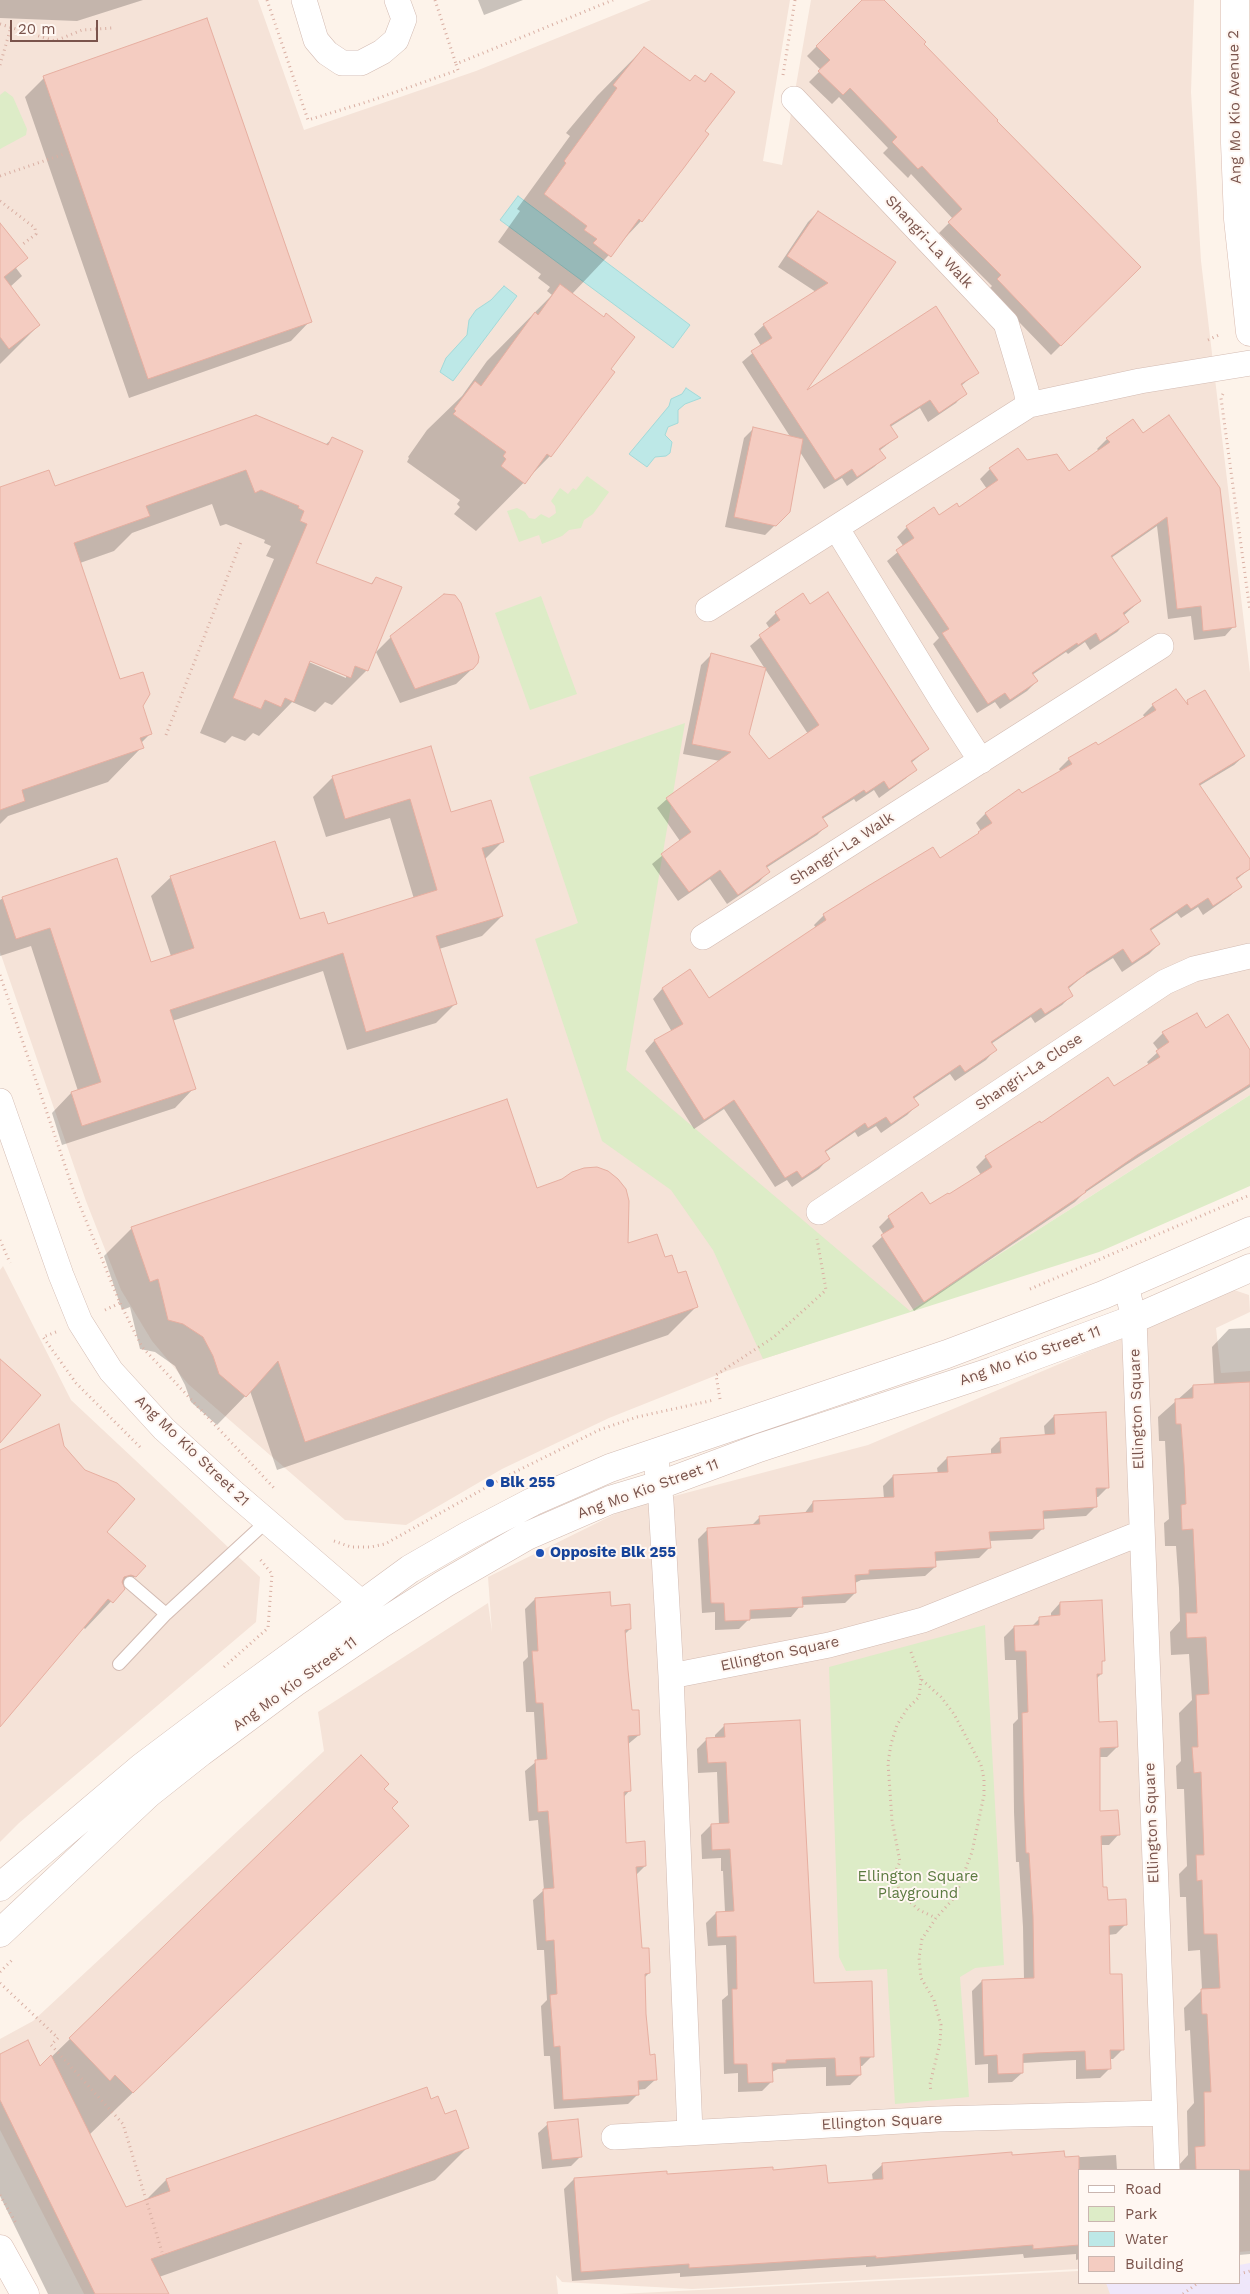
<!DOCTYPE html>
<style>
body{margin:0}
#map{position:relative;width:1250px;height:2294px;overflow:hidden;background:#fdf3ea;font-family:"Work Sans",sans-serif}
canvas{display:block}
.legend{position:absolute;left:1078px;top:2169px;width:162px;height:115px;box-sizing:border-box;background:#fff7f2;border:1px solid #cab6b0;margin:0;padding:6px 9px;list-style:none;font-size:15px;color:#7a544c}
.legend li{display:flex;align-items:center;gap:10px;height:25px}
.legend b{width:25px;border:1px solid #cab6b0}
.scale{position:absolute;left:10px;top:20px;width:88px;height:22px;box-sizing:border-box;border:2px solid #7a544c;border-top:0;padding-left:6px;font-size:15px;line-height:18px;white-space:nowrap;color:#7a544c;-webkit-text-stroke:4px #fff7f2;paint-order:stroke}
</style>
<div id="map">
<canvas width="1250" height="2294"></canvas>
<ul class="legend">
<li><b style="height:6px;background:#fff"></b>Road</li>
<li><b style="height:14px;background:#ddecc7"></b>Park</li>
<li><b style="height:14px;background:#bde8e7"></b>Water</li>
<li><b style="height:14px;background:#f4ccc1"></b>Building</li>
</ul>
<div class="scale">20 m</div>
</div>
<script>
const c = document.querySelector('canvas').getContext('2d');
c.lineJoin = 'round';
function paint(path, color) {
  c.fillStyle = color;
  c.fill(path, 'evenodd');
}
function toPath(rows) {
  const path = new Path2D();
  for (const r of rows) {
    path.moveTo(r[0], r[1]);
    for (let i = 2; i < r.length; i += 2) path.lineTo(r[i], r[i + 1]);
  }
  return path;
}
function trace(path, color, width, dash) {
  c.strokeStyle = color;
  c.lineWidth = width;
  c.lineCap = dash ? 'butt' : 'round';
  c.setLineDash(dash || []);
  c.stroke(path);
}
function label(font, color, halo, rows, align = 'center') {
  c.font = font + ' "Work Sans",sans-serif';
  c.lineWidth = 4;
  c.setLineDash([]);
  c.textBaseline = 'middle';
  c.strokeStyle = halo;
  c.fillStyle = color;
  for (const [text, x, y, turn = 0] of rows) {
    c.save();
    c.translate(x, y);
    c.rotate((+turn || 0) * Math.PI / 180);
    c.textAlign = isNaN(turn) ? turn : align;
    if (halo) c.strokeText(text, 0, 0);
    c.fillText(text, 0, 0);
    c.restore();
  }
}
paint(toPath([
 [0,0,258,0,304,130,476,71,651,0,790,0,763,161,782,165,811,0,1194,0,1191,92,1201,261,1250,673,1250,1095,910,1311,727,1371,609,1418,502,1469,406,1525,345,1520,188,1384,152,1341,121,1290,86,1201,0,952],
 [3,1266,71,1400,260,1577,256,1622,19,1823,0,1842,0,1270],
 [1234,1290,1249,1295,1250,1312,1216,1328,1221,1373,1250,1371,1250,2251,1239,2252,1239,2170,1079,2170,1079,2269,692,2289,562,2282,556,2275,558,2294,84,2294,0,2130,0,2039,33,2021,324,1751,318,1712,488,1603,492,1632,488,1577,625,1509,868,1445],
 [1079,2271,1079,2283,1134,2283,1138,2294,619,2294]
]), '#f5e3d8');
paint(toPath([
 [1250,2263,1250,2294,1110,2294,1106,2283,1239,2283,1239,2265]
]), '#efe7fa');
paint(toPath([
 [5,91,13,97,27,129,26,135,0,149,0,95],
 [587,476,609,492,593,514,584,520,581,528,569,530,562,536,542,544,539,535,519,542,507,511,517,508,525,512,529,518,535,519,541,514,549,518,556,513,555,506,551,501,560,488,568,494,573,488,576,490],
 [541,596,577,694,530,710,495,613],
 [685,723,626,1070,910,1311,1250,1095,1250,1186,1099,1252,763,1359,713,1250,671,1190,602,1141,535,939,578,923,529,777],
 [985,1625,1004,1965,975,1968,960,1977,969,2097,895,2104,887,1969,846,1971,839,1957,829,1667]
]), '#ddecc7');
const water = toPath([
 [518,196,690,325,673,348,500,220,518,196],
 [504,286,517,296,453,381,440,372,446,358,467,335,469,320,476,310,491,300,504,286],
 [686,388,701,398,685,404,678,410,678,423,668,427,665,435,672,442,670,453,666,456,655,457,647,467,629,454,669,406,671,399,682,394,686,388]
]);
paint(water, '#bde8e7');
trace(water, '#a3dad9', 1);
paint(toPath([
 [0,0,143,0,77,21,0,18],
 [478,0,523,0,484,15],
 [863,0,882,0,995,121,1139,267,1051,355,988,290,992,286,939,233,953,219,911,174,908,178,883,153,888,148,839,97,832,104,809,82,821,70,807,56],
 [644,48,689,82,703,82,711,75,704,131,641,221,572,294,609,369,613,372,550,456,476,531,454,514,460,507,457,504,460,500,407,462,409,458,408,457,427,430,462,396,487,361,552,295,547,291,550,287,538,278,541,274,498,242,520,211,517,209,570,136,566,133,597,96],
 [44,78,310,321,291,341,129,398,25,97],
 [818,212,894,262,802,395,977,372,961,386,965,393,956,403,928,422,920,408,890,427,897,437,879,451,884,458,874,467,847,486,842,478,824,489,800,452,775,525,765,535,725,527,744,438,754,428,791,438,742,362,761,346,754,334,764,325,816,292,778,267,808,222],
 [0,243,26,258,16,268,22,276,10,287,39,325,0,364],
 [1133,421,1234,626,1225,636,1194,640,1191,616,1168,619,1157,526,1111,558,1140,601,1123,616,1127,622,1117,632,1090,650,1085,642,1068,654,1066,652,1032,675,1037,681,1027,691,1000,709,995,702,977,713,933,644,939,638,887,561,904,547,897,537,907,527,959,508,987,489,980,479,990,469,1026,461,1068,473,1099,451,1097,449,1107,439],
 [332,439,314,564,370,585,376,578,367,670,332,705,325,702,315,712,292,702,259,736,253,733,245,741,232,736,225,743,200,733,274,559,266,556,271,546,264,543,265,540,226,524,220,526,212,504,132,533,114,551,80,563,119,681,151,733,141,743,142,747,108,782,8,816,0,824,0,488,54,488,325,445],
 [305,658,346,675,346,678,304,660],
 [810,605,928,749,911,763,915,770,905,779,879,798,874,790,856,802,854,799,822,819,827,825,817,835,766,868,768,872,759,882,727,904,710,879,678,901,652,864,680,841,657,808,667,799,720,761,683,754,701,665,711,655,748,734,768,761,808,734,750,646,770,629,766,623,776,613],
 [391,637,472,669,456,684,400,703,376,652],
 [1188,701,1244,756,1234,765,1199,786,1250,862,1250,868,1236,880,1240,887,1230,896,1203,915,1198,907,1181,918,1177,913,1150,931,1159,944,1149,954,1122,972,1113,958,1081,978,1068,989,1072,995,1062,1005,1035,1023,1031,1017,991,1044,995,1050,986,1060,955,1081,950,1074,913,1099,917,1105,907,1115,881,1133,876,1126,858,1137,855,1132,824,1153,828,1159,819,1169,792,1187,787,1180,775,1187,724,1109,694,1129,645,1051,654,1041,672,1032,653,999,662,989,690,971,709,1000,816,928,814,925,824,915,869,887,940,860,973,839,981,831,976,823,986,813,1061,772,1059,769,1069,759,1098,747,1145,718,1143,715,1153,705,1185,704],
 [430,748,450,814,503,841,484,860,502,916,482,936,439,949,456,1003,436,1023,347,1050,323,971,172,1021,194,1088,175,1108,62,1145,52,1113,71,1093,78,1091,31,946,0,956,0,900,3,898,150,963,171,956,151,896,171,877,299,921,327,926,414,899,390,818,326,837,313,797,333,777],
 [1206,1030,1250,1052,1250,1087,1126,1165,1083,1194,1075,1202,914,1311,872,1246,884,1235,879,1227,889,1217,930,1206,949,1196,981,1175,976,1167,986,1157,1041,1125,1114,1088,1149,1065,1147,1062,1159,1051,1153,1043,1163,1033],
 [536,1189,627,1245,664,1259,678,1274,697,1306,668,1335,277,1470,250,1391,217,1425,191,1402,185,1385,175,1366,155,1352,140,1349,130,1307,122,1310,104,1256,132,1228],
 [1250,1328,1250,2254,1239,2255,1239,2170,1179,2170,1179,2165,1188,2155,1187,2111,1194,2103,1190,2030,1185,2031,1184,2008,1202,1990,1200,1950,1188,1951,1186,1897,1180,1897,1179,1874,1187,1866,1184,1789,1177,1789,1176,1766,1181,1761,1179,1713,1192,1700,1189,1654,1171,1655,1170,1632,1180,1621,1179,1588,1176,1546,1165,1546,1164,1523,1169,1519,1167,1481,1165,1441,1159,1441,1158,1417,1193,1386,1214,1385,1212,1347,1229,1329],
 [1054,1416,1108,1487,1098,1497,1095,1497,1096,1506,1086,1516,1042,1519,1042,1529,1032,1539,989,1541,989,1548,979,1558,934,1561,935,1567,925,1576,861,1580,855,1583,855,1593,845,1603,801,1605,791,1617,749,1619,739,1629,715,1630,715,1612,702,1613,698,1539,708,1529,751,1526,760,1517,804,1514,813,1502,884,1499,883,1486,893,1476,938,1474,937,1468,947,1458,991,1455,991,1449,1001,1439,1045,1436,1044,1426],
 [63,1446,105,1532,135,1576,85,1629,83,1627,0,1725,0,1451],
 [535,1599,610,1607,630,1629,624,1635,631,1712,639,1735,627,1745,630,1790,623,1798,625,1844,645,1866,635,1876,641,1950,649,1973,644,1978,645,2014,649,2056,655,2080,645,2089,637,2090,638,2094,628,2104,554,2109,550,2056,544,2056,541,2006,547,2000,544,1950,537,1950,533,1900,544,1890,538,1820,529,1821,525,1771,537,1761,534,1712,526,1712,523,1662,528,1657,525,1609],
 [1060,1603,1104,1660,1100,1664,1101,1674,1096,1679,1098,1724,1117,1747,1107,1757,1098,1757,1099,1812,1118,1835,1109,1845,1100,1845,1102,1888,1107,1901,1126,1924,1116,1934,1108,1935,1109,1976,1123,2049,1113,2059,1109,2059,1110,2068,1100,2078,1076,2079,1076,2060,1022,2063,1022,2073,1012,2082,988,2083,988,2064,975,2065,972,1991,982,1981,1024,1980,1023,1927,1019,1862,1016,1862,1014,1812,1013,1724,1018,1719,1016,1660,1005,1660,1004,1637,1014,1627,1031,1627,1040,1618,1051,1617,1051,1613],
 [725,1725,813,1984,872,2056,862,2066,859,2066,860,2075,850,2085,826,2086,826,2067,778,2069,772,2072,772,2081,762,2091,738,2092,738,2073,724,2074,722,2000,728,1995,726,1945,708,1946,706,1923,716,1913,725,1912,723,1871,721,1871,721,1858,702,1859,701,1835,711,1825,719,1825,717,1772,698,1773,697,1749,707,1739,715,1739,715,1735],
 [361,1757,383,1789,390,1808,365,1868,89,2135,125,2208,145,2201,166,2180,430,2101,467,2148,435,2180,159,2277,167,2294,48,2294,0,2196,0,2055,40,2068],
 [548,2124,581,2156,571,2166,542,2169,538,2133],
 [1116,2155,1117,2170,1079,2170,1079,2259,1076,2260,1076,2254,1024,2258,1023,2254,866,2267,866,2265,680,2277,680,2273,572,2281,564,2189,574,2179,772,2172,826,2185,873,2181,872,2174,882,2165,1011,2157,1064,2158]
]), '#0003');
const building = toPath([
 [862,0,884,0,926,42,924,44,998,120,997,121,1141,267,1061,346,997,279,1001,275,948,222,962,209,922,166,918,169,892,142,897,137,850,88,843,95,818,71,830,60,816,46,862,0],
 [207,18,312,322,148,379,43,76,207,18],
 [644,47,690,81,695,75,705,82,711,73,735,92,705,131,709,134,683,169,642,222,639,219,611,257,593,243,597,239,584,230,587,226,544,194,566,163,564,161,617,88,613,85,644,47],
 [818,211,896,262,807,390,936,306,979,373,961,384,967,394,939,413,930,400,890,425,898,437,879,449,886,458,857,477,852,469,835,480,751,351,772,338,763,324,828,283,787,256,818,211],
 [0,223,28,258,4,277,40,325,9,349,0,337,0,223],
 [560,284,604,317,606,313,635,337,611,369,615,372,551,457,547,454,525,484,501,466,506,459,503,456,506,452,453,414,456,411,454,409,475,381,481,386,535,312,538,315,560,284],
 [256,415,328,445,332,437,363,451,316,563,372,584,376,577,402,587,368,671,355,666,351,678,310,661,294,702,285,698,281,707,265,700,261,709,233,698,307,524,300,521,304,511,298,508,299,506,261,490,255,493,246,470,146,506,150,516,74,543,120,679,143,672,150,694,143,706,152,734,140,738,144,748,22,790,25,801,0,810,0,487,49,470,55,486,256,415],
 [1169,415,1220,488,1236,627,1203,631,1201,606,1177,609,1167,517,1111,556,1141,601,1123,613,1129,622,1100,641,1096,633,1078,645,1077,643,1032,673,1038,681,1010,700,1005,693,988,704,942,633,949,629,896,550,914,538,906,526,934,507,939,515,957,503,959,507,998,480,989,468,1018,448,1027,460,1057,454,1069,471,1110,442,1106,438,1133,419,1143,433,1169,415],
 [753,427,803,439,790,512,776,526,734,517,753,427],
 [828,592,929,749,911,761,917,770,889,789,884,781,866,793,864,790,822,817,828,826,766,866,770,872,738,895,720,870,689,892,661,854,691,832,666,798,731,752,692,744,711,653,766,668,749,734,769,759,819,725,759,635,780,620,775,612,803,593,810,604,828,592],
 [444,594,455,595,461,603,479,657,478,663,473,669,415,689,390,636,444,594],
 [1176,689,1188,705,1187,700,1205,690,1245,756,1199,784,1250,859,1250,869,1236,878,1242,887,1213,906,1208,898,1191,909,1187,904,1150,929,1160,944,1132,963,1123,949,1086,973,1086,974,1068,987,1073,996,1045,1014,1041,1008,991,1042,997,1050,965,1072,960,1065,913,1097,919,1105,891,1124,886,1117,868,1128,865,1123,825,1151,830,1159,802,1178,797,1171,785,1178,734,1100,704,1120,654,1040,683,1024,662,988,690,969,709,998,826,920,823,914,868,886,933,847,940,858,979,833,978,832,992,823,985,813,1019,789,1022,793,1072,764,1068,758,1096,742,1098,745,1156,710,1152,704,1176,689],
 [431,746,451,812,491,800,504,842,482,848,503,916,436,936,457,1004,366,1032,343,953,170,1010,196,1089,82,1126,71,1092,101,1082,50,928,16,939,2,897,117,858,151,962,194,948,170,876,275,841,300,919,324,912,328,924,437,890,410,799,345,819,332,776,431,746],
 [1197,1013,1206,1028,1228,1014,1250,1050,1250,1084,1137,1155,1085,1191,1086,1192,924,1302,881,1235,894,1227,888,1216,922,1192,930,1204,948,1193,949,1194,992,1167,985,1156,1040,1121,1041,1123,1108,1077,1114,1086,1160,1057,1156,1051,1169,1042,1162,1032,1197,1013],
 [507,1099,537,1188,562,1179,572,1172,584,1168,597,1167,608,1171,618,1179,626,1189,629,1201,628,1243,657,1234,665,1257,672,1255,678,1273,686,1271,698,1307,305,1442,278,1361,246,1397,219,1374,213,1356,203,1337,183,1324,168,1320,158,1279,150,1282,131,1227,507,1099],
 [0,1359,41,1395,0,1443,0,1359],
 [1250,1382,1250,2170,1196,2170,1195,2147,1205,2146,1204,2092,1211,2092,1207,2014,1202,2014,1201,1989,1220,1988,1217,1934,1204,1934,1202,1880,1197,1881,1196,1855,1204,1855,1201,1772,1194,1773,1192,1747,1198,1747,1196,1695,1209,1694,1206,1637,1187,1638,1186,1613,1197,1613,1195,1570,1193,1529,1182,1530,1181,1505,1186,1504,1184,1464,1181,1424,1176,1424,1175,1399,1193,1398,1193,1385,1250,1382],
 [1106,1412,1109,1488,1096,1488,1097,1507,1043,1511,1044,1529,989,1532,991,1548,935,1552,936,1567,869,1570,869,1574,855,1575,856,1593,802,1597,803,1607,750,1610,750,1620,725,1621,724,1603,711,1603,707,1528,760,1524,759,1516,813,1512,813,1501,894,1497,893,1475,948,1472,947,1457,1001,1453,1000,1438,1055,1434,1054,1415,1106,1412],
 [59,1424,64,1446,85,1470,117,1483,135,1499,107,1532,146,1566,136,1577,131,1575,124,1577,122,1582,125,1589,113,1603,108,1599,0,1727,0,1450,59,1424],
 [610,1592,611,1606,630,1604,631,1629,625,1630,628,1670,632,1710,639,1710,640,1735,628,1736,631,1791,624,1792,626,1843,645,1841,646,1866,636,1867,642,1948,649,1948,650,1973,645,1974,646,2014,650,2055,655,2054,657,2080,638,2081,639,2095,563,2100,560,2046,554,2047,550,1995,557,1994,554,1940,546,1941,543,1889,554,1888,548,1811,538,1812,535,1760,547,1759,543,1703,536,1703,532,1651,538,1651,535,1598,610,1592],
 [1102,1600,1105,1661,1102,1661,1102,1674,1097,1674,1099,1722,1117,1721,1118,1747,1100,1748,1100,1811,1118,1810,1120,1835,1101,1836,1103,1887,1107,1887,1108,1900,1126,1899,1127,1925,1109,1926,1110,1974,1122,1974,1124,2050,1110,2050,1111,2069,1086,2070,1085,2051,1036,2053,1023,2054,1023,2073,998,2074,997,2055,984,2056,982,1980,1034,1978,1033,1916,1029,1853,1026,1853,1024,1801,1022,1713,1028,1712,1026,1651,1015,1651,1014,1626,1039,1625,1039,1617,1060,1615,1060,1602,1102,1600],
 [800,1720,814,1983,872,1981,874,2057,860,2057,861,2075,836,2076,835,2058,786,2060,786,2063,772,2063,773,2082,748,2083,747,2064,734,2064,732,1989,737,1989,736,1936,717,1937,716,1912,734,1911,730,1849,712,1850,711,1824,729,1823,726,1762,708,1763,706,1738,725,1737,724,1724,800,1720],
 [361,1755,389,1784,384,1789,398,1802,392,1808,409,1826,133,2093,115,2075,110,2081,69,2038,361,1755],
 [28,2040,40,2066,51,2055,126,2207,170,2191,166,2179,427,2087,431,2099,438,2096,445,2114,456,2110,469,2148,151,2259,169,2294,95,2294,0,2100,0,2054,28,2040],
 [578,2119,582,2157,552,2160,547,2122,578,2119],
 [1064,2151,1065,2157,1079,2156,1079,2245,1033,2249,1033,2245,876,2258,876,2256,689,2268,689,2264,581,2272,574,2178,667,2171,667,2174,773,2167,773,2170,826,2165,828,2183,883,2179,882,2163,1012,2152,1012,2155,1064,2151]
]);
paint(building, '#f4ccc1');
trace(building, '#e7afa1', 1);
const service = toPath([
 [130,1583,166,1614],
 [119,1664,166,1614,266,1522]
]);
const minor = toPath([
 [304,0,316,40,327,53,342,63,361,63,382,52,396,40,404,19,397,0],
 [794,99,1006,323,1026,390,1029,405],
 [837,529,943,702,981,761],
 [708,609,1029,405,1140,381,1250,363],
 [703,937,1161,646],
 [0,1101,61,1275,80,1322,111,1371,164,1429,233,1492,362,1603,376,1618],
 [819,1212,1165,982,1194,969,1250,956],
 [1126,1285,1134,1319,1167,2170],
 [655,1452,661,1502,671,1676,690,2132],
 [671,1676,829,1645,923,1620,1141,1533],
 [614,2137,938,2119,1163,2113]
]);
const tertiary = toPath([
 [0,1887,142,1767,227,1703,410,1569,469,1535,532,1502,610,1468,947,1354,1103,1295,1250,1231],
 [0,1933,148,1794,201,1752,294,1683,381,1624,444,1584,527,1536,610,1500,660,1485,759,1448,993,1371,1134,1319,1250,1268]
]);
const secondary = toPath([
 [1235,0,1235,143,1238,219,1250,332],
 [0,2249,25,2294]
]);
trace(service, '#d3bbb2', 14);
trace(minor, '#d3bbb2', 26);
trace(tertiary, '#d3bbb2', 29);
trace(secondary, '#d8bbb1', 29);
trace(toPath([
 [267,0,308,120,373,100,458,70,456,64,613,0],
 [435,0,456,64],
 [0,24,55,41,82,30,112,28],
 [0,65,11,27],
 [783,75,795,0],
 [0,176,64,154],
 [0,201,35,228,36,234,23,244],
 [1208,340,1221,334],
 [1223,394,1221,398,1250,611],
 [166,735,241,542],
 [0,975,73,1189,120,1303,142,1347,274,1488],
 [0,1240,10,1263],
 [1030,1289,1250,1195],
 [105,1310,120,1303],
 [56,1332,43,1337,76,1383,141,1448],
 [720,1399,716,1375,774,1337,826,1290,817,1239],
 [334,1541,351,1547,371,1547,385,1544,503,1478,599,1430,637,1417,714,1400],
 [911,1652,921,1679,941,1697,954,1714,981,1765,984,1779,984,1795,972,1852,955,1897,936,1918,922,1939,919,1958,921,1978,934,2000,941,2025,940,2043,930,2084,931,2092],
 [224,1667,268,1628,272,1574,259,1558],
 [921,1679,919,1697,907,1709,897,1725,891,1744,888,1763,892,1820,900,1862,894,1874,899,1889,908,1900,919,1910,936,1918],
 [0,1972,12,1960],
 [0,1983,58,2038,51,2045,123,2124,162,2252],
 [0,2195,17,2225],
 [1239,2274,1250,2271],
 [1183,2294,1198,2283]
]), '#d9afa3', 3, [1, 4]);
trace(service, '#fff', 12);
trace(minor, '#fff', 25);
trace(tertiary, '#fff', 28);
trace(secondary, '#fff', 28);
for (const [x, y, r, color] of [
 [490,1483,5,"#1a4fb4"],
 [540,1553,5,"#1a4fb4"]
]) {
  const dot = new Path2D();
  dot.arc(x, y, r, 0, 2 * Math.PI);
  c.fillStyle = color;
  c.fill(dot);
  trace(dot, '#fff7f2', 2);
}
label('15px', '#7a544c', '#fff7f2', [
 ["Ang Mo Kio Avenue 2",1235,107,-91],
 ["Shangri-La Walk",929,242,47],
 ["Shangri-La Walk",842,849,-33],
 ["Shangri-La Close",1029,1072,-34],
 ["Ang Mo Kio Street 11",1030,1356,-20],
 ["Ellington Square",1137,1409,-92],
 ["Ang Mo Kio Street 21",192,1451,44],
 ["Ang Mo Kio Street 11",648,1489,-20],
 ["Ellington Square",780,1654,-12],
 ["Ang Mo Kio Street 11",295,1684,-36],
 ["Ellington Square",1152,1823,-92],
 ["Ellington Square",882,2122,-3]
]);
label('bold 15px', '#164399', '#fff7f2', [
 ["Blk 255",500,1483],
 ["Opposite Blk 255",550,1553]
], 'left');
label('15px', '#5b7a40', '#fff7f2', [
 ["Ellington Square",918,1877],
 ["Playground",918,1894]
]);
</script>
